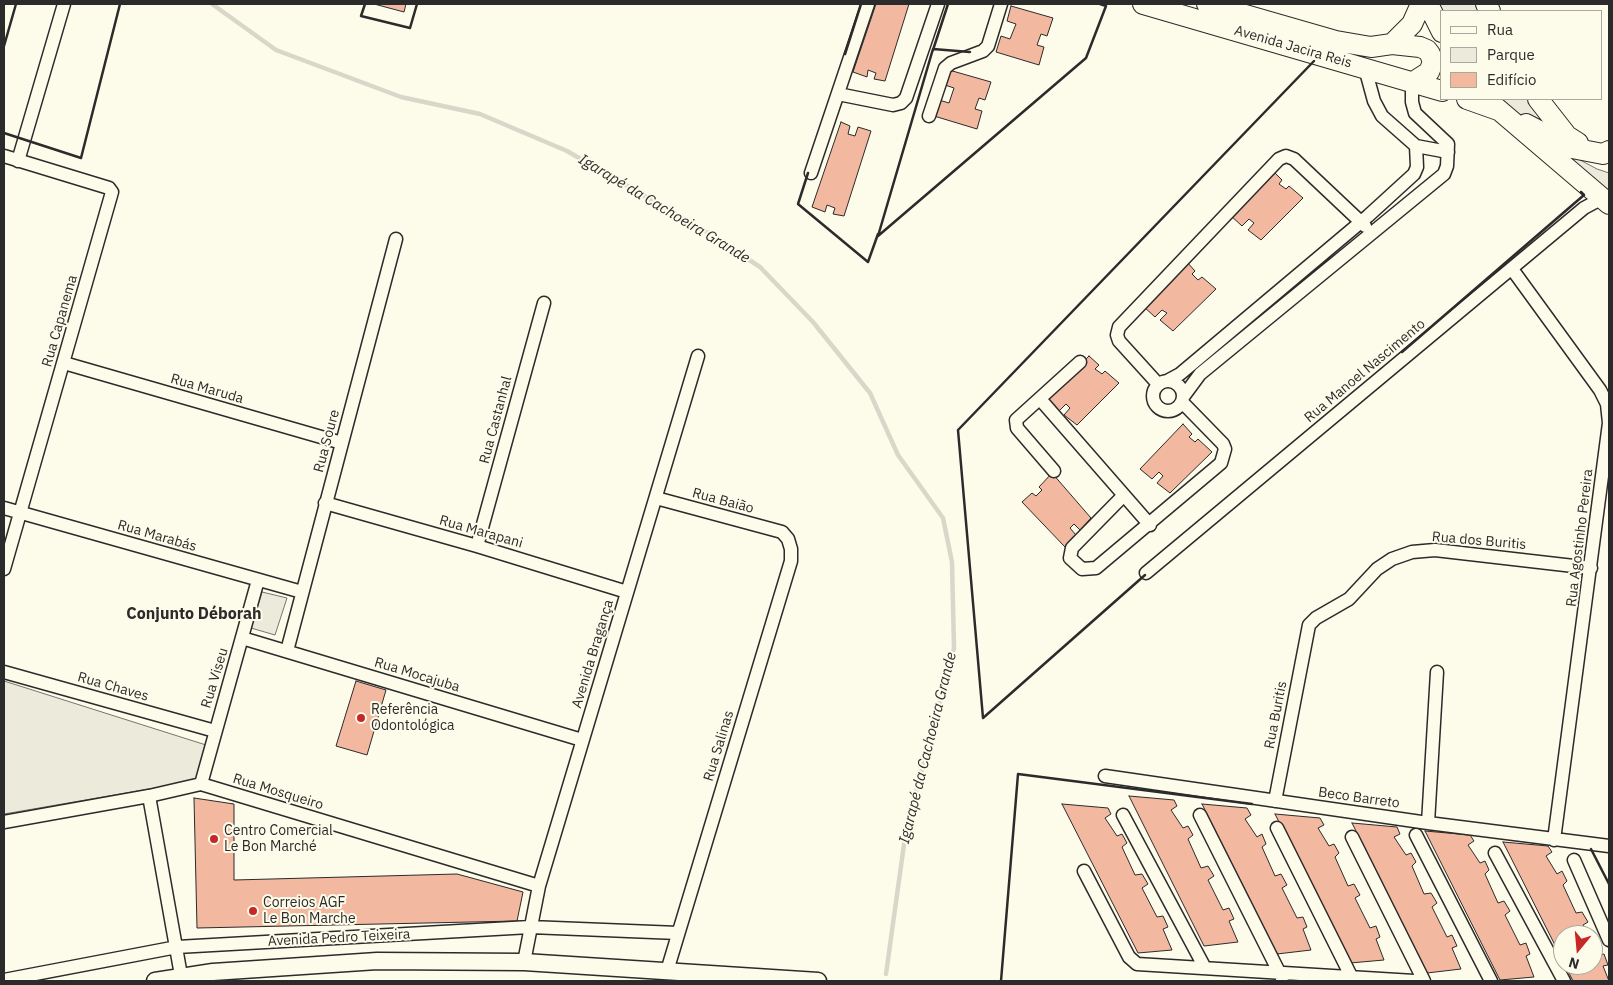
<!DOCTYPE html>
<meta charset="utf-8">
<style>
body{margin:0}
#map{position:relative;width:1613px;height:985px;overflow:hidden;background:#fdfbea;font-family:"IBM Plex Sans",sans-serif}
canvas{display:block}
.frame{position:absolute;inset:0;border:5px solid #2b2b2b;pointer-events:none}
.legend{position:absolute;left:1440px;top:10px;width:162px;height:90px;box-sizing:border-box;background:#fdfbea;border:1px solid #a9a89e;margin:0;padding:6px 9px;list-style:none;font-size:15px;color:#2b2b2b}
.legend li{display:flex;align-items:center;gap:10px;height:25px}
.legend b{width:25px;border:1px solid #a9a89e}
.north{position:absolute;left:1553px;top:925px;width:50px;height:50px;box-sizing:border-box;background:#fdfbea;border:1px solid #a9a89e;border-radius:50%;rotate:197deg;font-size:14px;font-weight:700;line-height:20px;text-align:center;color:#2b2b2b}
.north::after{content:'';display:block;margin:auto;width:18px;height:22px;background:#c62828;clip-path:polygon(50% 0,100% 100%,50% 72%,0 100%)}
</style>
<div id="map">
<canvas width="1613" height="985"></canvas>
<div class="frame"></div>
<ul class="legend">
<li><b style="height:6px;background:#fdfbea"></b>Rua</li>
<li><b style="height:14px;background:#ecebdb"></b>Parque</li>
<li><b style="height:14px;background:#f2b8a0"></b>Edifício</li>
</ul>
<div class="north">N</div>
</div>
<script>
const c = document.querySelector('canvas').getContext('2d');
c.lineJoin = 'round';
function paint(path, color) {
  c.fillStyle = color;
  c.fill(path, 'evenodd');
}
function toPath(rows) {
  const path = new Path2D();
  for (const r of rows) {
    if (r.length === 3) {
      path.moveTo(r[0] + r[2], r[1]);
      path.arc(r[0], r[1], r[2], 0, 2 * Math.PI);
      continue;
    }
    path.moveTo(r[0], r[1]);
    for (let i = 2; i < r.length; i += 2) path.lineTo(r[i], r[i + 1]);
  }
  return path;
}
function trace(path, color, width, dash) {
  c.strokeStyle = color;
  c.lineWidth = width;
  c.lineCap = dash ? 'butt' : 'round';
  c.setLineDash(dash || []);
  c.stroke(path);
}
function label(font, color, halo, rows, align = 'center') {
  c.font = font + ' "IBM Plex Sans",sans-serif';
  c.lineWidth = 4;
  c.setLineDash([]);
  c.textBaseline = 'middle';
  c.strokeStyle = halo;
  c.fillStyle = color;
  for (const [text, x, y, turn = 0] of rows) {
    c.save();
    c.translate(x, y);
    c.rotate((+turn || 0) * Math.PI / 180);
    c.textAlign = isNaN(turn) ? turn : align;
    if (halo) c.strokeText(text, 0, 0);
    c.fillText(text, 0, 0);
    c.restore();
  }
}
const green = toPath([
 [1437,4,1475,4,1478,11,1442,11,1437,4],
 [1496,99,1531,99,1566,139,1507,108,1496,99],
 [1541,139,1597,169,1609,173,1609,198,1541,139],
 [262,592,287,598,275,635,251,628,262,592],
 [4,681,206,745,196,781,4,814,4,681]
]);
paint(green, '#ecebdb');
trace(green, '#74746e', 1);
trace(toPath([
 [212,4,276,50,401,97,480,114,567,151,710,234,760,267,813,322,870,393,898,455,943,518,952,562,954,648,906,830,886,974]
]), '#d8d7c9', 4.5);
const building = toPath([
 [374,4,406,4,404,12,374,4],
 [876,4,909,4,885,81,874,79,876,73,868,70,867,77,853,72,876,4],
 [1011,6,1053,18,1047,36,1041,34,1037,45,1044,47,1039,65,996,52,1001,36,1010,39,1016,24,1007,21,1011,6],
 [949,70,991,82,985,100,979,98,975,109,982,111,977,129,934,116,939,100,949,103,954,88,945,85,949,70],
 [841,122,850,126,848,134,855,136,858,127,871,131,844,216,833,214,835,208,827,205,825,212,812,207,841,122],
 [1273,171,1282,180,1279,184,1286,189,1289,186,1303,198,1261,240,1248,230,1254,223,1249,219,1242,226,1230,215,1273,171],
 [1186,261,1195,271,1192,274,1198,280,1202,277,1216,289,1173,331,1160,320,1167,313,1162,310,1155,317,1143,306,1186,261],
 [1089,356,1099,365,1095,369,1102,374,1105,371,1119,383,1077,425,1064,415,1070,408,1066,404,1059,411,1046,401,1089,356],
 [1183,424,1192,434,1189,437,1195,442,1198,439,1212,452,1170,493,1157,483,1163,476,1159,472,1152,479,1140,469,1183,424],
 [1052,473,1091,518,1080,530,1074,524,1070,528,1076,535,1065,547,1022,502,1032,493,1036,496,1042,490,1039,487,1052,473],
 [356,681,386,690,367,755,336,746,356,681],
 [1129,796,1174,800,1177,806,1171,810,1183,828,1188,826,1193,835,1188,839,1201,868,1208,866,1214,876,1208,880,1223,910,1229,908,1234,919,1229,921,1238,942,1204,946,1129,796],
 [194,798,234,804,234,880,457,874,523,892,517,921,197,928,194,798],
 [1062,804,1108,808,1111,814,1105,818,1117,836,1122,834,1127,843,1122,847,1135,875,1142,874,1148,884,1142,888,1157,917,1163,916,1168,927,1163,929,1172,950,1138,953,1062,804],
 [1202,804,1247,808,1251,815,1245,819,1257,837,1262,834,1266,844,1262,847,1275,876,1281,874,1287,885,1282,888,1297,918,1303,917,1307,927,1303,929,1311,950,1277,954,1202,804],
 [1275,814,1320,818,1324,825,1318,828,1329,846,1334,844,1339,853,1335,857,1348,886,1354,884,1360,895,1355,898,1370,928,1376,926,1380,937,1376,939,1384,960,1350,963,1275,814],
 [1352,823,1397,827,1400,834,1394,837,1406,855,1411,853,1416,862,1412,866,1424,894,1431,893,1437,903,1432,907,1447,937,1452,935,1457,946,1452,948,1461,969,1427,973,1352,823],
 [1425,831,1470,835,1474,841,1468,845,1480,863,1485,861,1489,870,1485,874,1498,903,1504,901,1510,911,1505,915,1520,945,1526,943,1530,954,1526,956,1534,977,1500,980,1425,831],
 [1503,842,1548,846,1552,852,1546,856,1557,874,1562,871,1567,881,1563,885,1576,913,1582,912,1588,922,1583,925,1588,935,1563,935,1563,961,1503,842],
 [1593,946,1598,955,1604,954,1608,965,1603,966,1609,981,1573,981,1565,965,1593,965,1593,946]
]);
paint(building, '#f2b8a0');
trace(building, '#2b2b2b', 1);
const minor = toPath([
 [838,94,893,105,901,103,906,98,938,4],
 [929,116,945,68,951,63,983,51,988,46,1001,4],
 [1416,146,1448,152],
 [4,156,109,188,112,192,4,569],
 [18,161,64,4],
 [811,173,868,4],
 [1512,269,1600,390,1607,404,1609,423,1554,840],
 [64,363,342,443],
 [1168,396,15],
 [1167,381,1180,374,1368,216,1414,174,1417,167,1416,146,1382,116,1374,101,1365,68],
 [1158,384,1119,341,1117,335,1119,327,1279,159,1286,156,1294,159,1365,226],
 [1183,397,1200,374,1444,174,1447,166,1448,144,1415,113,1412,102,1412,83],
 [1040,399,1150,525],
 [1054,471,1017,428,1016,420,1080,362],
 [1124,495,1072,548,1070,558,1082,569,1096,568,1221,463,1225,449,1223,444,1182,402],
 [656,498,782,532,788,539,791,549,791,561,667,971],
 [325,503,477,546,627,592],
 [4,508,302,592],
 [477,546,544,303],
 [1146,573,1584,208,1597,201,1607,202],
 [242,638,582,740],
 [287,651,396,239],
 [4,672,215,731],
 [1105,776,1428,823,1609,846],
 [201,784,258,580],
 [149,796,182,981],
 [1275,801,1309,625,1316,618,1349,599,1377,569,1392,559,1412,552,1435,550,1591,568],
 [1123,815,1205,968],
 [1200,815,1282,978],
 [4,822,149,796,201,784,539,886],
 [1428,823,1437,672],
 [1277,828,1352,978],
 [1416,835,1491,981],
 [1352,837,1424,981],
 [1495,853,1564,981],
 [1574,860,1609,940],
 [1084,871,1129,957,1137,964,1414,981],
 [524,962,539,886,698,356],
 [4,980,177,947,530,927,678,933]
]);
const tertiary = toPath([
 [155,981,213,972,377,961,524,962,818,981]
]);
const primary = toPath([
 [1143,4,1442,91],
 [1207,4,1336,41,1371,47,1392,44,1412,24,1421,4],
 [1428,4,1442,32],
 [1486,4,1490,11],
 [1392,44,1420,47,1427,50,1430,54,1433,62,1429,72,1412,83],
 [1467,99,1498,110],
 [1486,99,1609,204],
 [1538,99,1567,136,1578,143],
 [1526,124,1572,148,1603,154,1609,151]
]);
trace(minor, '#2b2b2b', 15);
trace(tertiary, '#2b2b2b', 19);
trace(primary, '#2b2b2b', 22);
trace(minor, '#fdfbea', 12);
trace(tertiary, '#fdfbea', 16);
trace(primary, '#fdfbea', 20);
trace(toPath([
 [365,4,361,16,410,28,417,4],
 [4,46,16,4],
 [933,50,948,4],
 [970,52,933,49,878,236,1086,58,1106,6,1100,4],
 [845,54,861,4],
 [4,133,81,158,120,4],
 [808,173,798,204,868,262,878,234],
 [1402,352,1584,195,1581,192],
 [1145,575,983,718,958,430,1314,61],
 [1591,849,1609,884],
 [1001,981,1018,774,1252,804]
]), '#2b2b2b', 2.5);
for (const [x, y, r, color] of [
 [361,718,5,"#c62828"],
 [214,839,5,"#c62828"],
 [253,911,5,"#c62828"]
]) {
  const dot = new Path2D();
  dot.arc(x, y, r, 0, 2 * Math.PI);
  c.fillStyle = color;
  c.fill(dot);
  trace(dot, '#fdfbea', 2);
}
label('14px', '#2b2b2b', '#fdfbea', [
 ["Avenida Jacira Reis",1293,47,16],
 ["Rua Capanema",60,321,-74],
 ["Rua Manoel Nascimento",1365,371,-40],
 ["Rua Maruda",207,389,16],
 ["Rua Castanhal",496,420,-75],
 ["Rua Soure",327,441,-75],
 ["Rua Baião",723,501,15],
 ["Rua Marapani",481,532,16],
 ["Rua Marabás",157,536,16],
 ["Rua Agostinho Pereira",1580,538,-83],
 ["Rua dos Buritis",1479,541,5],
 ["Avenida Bragança",593,654,-73],
 ["Rua Mocajuba",417,675,17],
 ["Rua Viseu",215,678,-73],
 ["Rua Chaves",113,687,16],
 ["Rua Buritis",1276,715,-79],
 ["Rua Salinas",719,746,-73],
 ["Rua Mosqueiro",278,792,17],
 ["Beco Barreto",1359,798,8],
 ["Avenida Pedro Teixeira",339,938,-3]
]);
label('14px', '#2b2b2b', '#fdfbea', [
 ["Referência",371,710],
 ["Odontológica",371,726],
 ["Centro Comercial",224,831],
 ["Le Bon Marché",224,847],
 ["Correios AGF",263,903],
 ["Le Bon Marche",263,919]
], 'left');
label('italic 15px', '#2b2b2b', '#fdfbea', [
 ["Igarapé da Cachoeira Grande",664,209,31],
 ["Igarapé da Cachoeira Grande",928,748,-76]
]);
label('bold 16px', '#2b2b2b', '#fdfbea', [
 ["Conjunto Déborah",194,614]
]);
</script>
